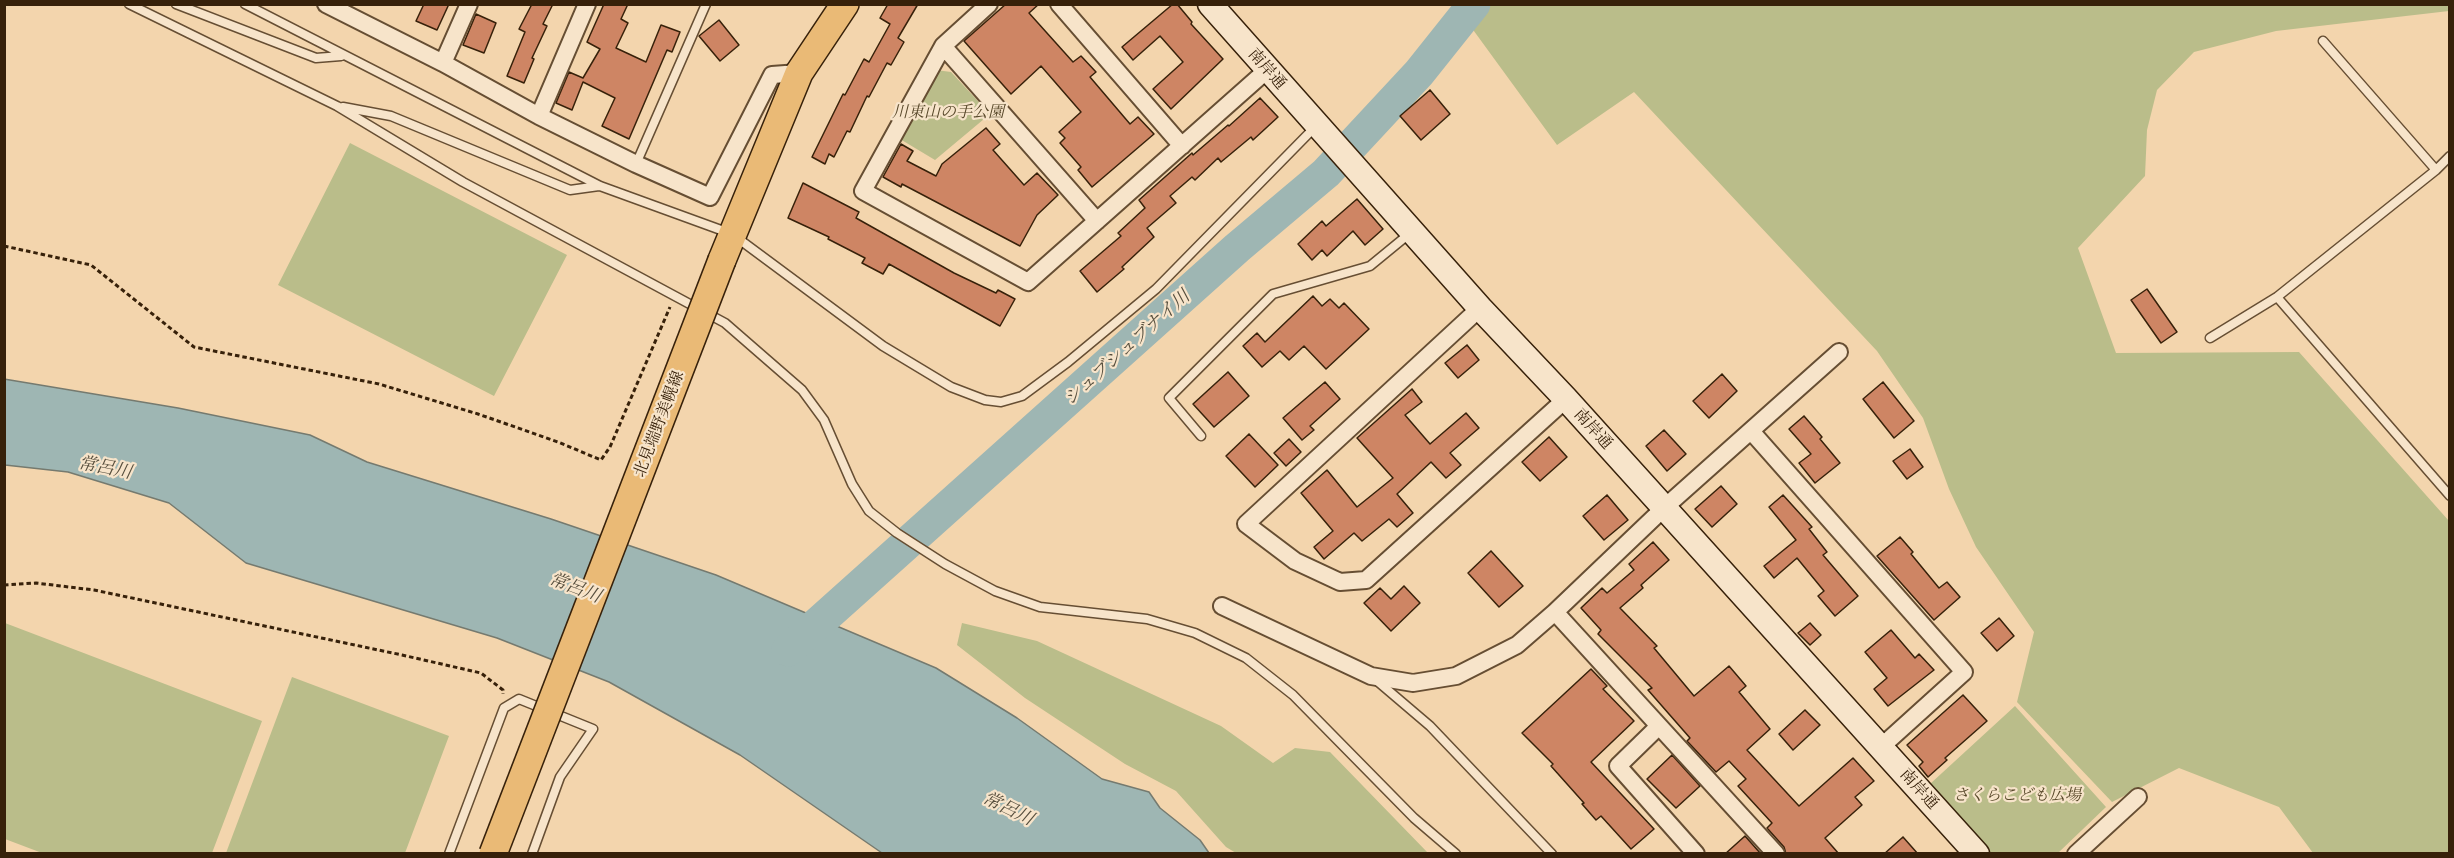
<!DOCTYPE html>
<meta charset="utf-8">
<style>
body{margin:0}
#map{position:relative;width:2454px;height:858px;overflow:hidden;background:#f3d5ad;font-family:"Libre Caslon Text",serif}
canvas{display:block}
.frame{position:absolute;inset:0;border:6px solid #37210a;pointer-events:none}
</style>
<div id="map">
<canvas width="2454" height="858"></canvas>
<div class="frame"></div>
</div>
<script>
const c = document.querySelector('canvas').getContext('2d');
c.lineJoin = 'round';
function paint(path, color) {
  c.fillStyle = color;
  c.fill(path, 'evenodd');
}
function toPath(rows) {
  const path = new Path2D();
  for (const r of rows) {
    path.moveTo(r[0], r[1]);
    for (let i = 2; i < r.length; i += 2) path.lineTo(r[i], r[i + 1]);
  }
  return path;
}
function trace(path, color, width, dash) {
  c.strokeStyle = color;
  c.lineWidth = width;
  c.lineCap = dash ? 'butt' : 'round';
  c.setLineDash(dash || []);
  c.stroke(path);
}
function label(font, color, halo, rows, align = 'center') {
  c.font = font + ' "Libre Caslon Text","Noto Serif JP",serif';
  c.lineWidth = 4.5;
  c.setLineDash([]);
  c.textBaseline = 'middle';
  c.strokeStyle = halo;
  c.fillStyle = color;
  for (const [text, x, y, turn = 0] of rows) {
    c.save();
    c.translate(x, y);
    c.rotate((+turn || 0) * Math.PI / 180);
    c.textAlign = isNaN(turn) ? turn : align;
    if (halo) c.strokeText(text, 0, 0);
    c.fillText(text, 0, 0);
    c.restore();
  }
}
paint(toPath([
 [1455,5,2449,5,2449,11,2276,31,2194,52,2157,90,2147,130,2145,176,2078,248,2116,353,2299,352,2449,521,2449,853,2313,853,2279,807,2179,768,2112,802,2017,702,2034,632,1976,547,1949,489,1923,418,1877,351,1634,92,1557,145],
 [936,70,951,72,990,114,935,160,900,139],
 [350,143,567,255,494,396,278,285],
 [5,623,262,721,212,853,42,853,5,839],
 [962,623,1037,641,1221,726,1273,763,1295,748,1330,752,1428,853,1236,853,1226,847,1176,791,1125,764,1025,698,957,645],
 [292,677,449,736,405,853,226,853],
 [2015,706,2106,807,2058,853,1991,853,1930,784]
]), '#babd8a');
const water = toPath([
 [4,379,178,408,310,435,367,462,551,519,716,575,936,668,1017,718,1102,779,1149,792,1160,808,1200,840,1209,853,882,853,740,755,609,682,497,638,246,563,169,503,68,472,5,465,4,379]
]);
paint(water, '#9eb6b3');
trace(water, '#757a6f', 1.5);
trace(toPath([
 [788,650,1237,248,1326,173,1419,73,1474,4]
]), '#9eb6b3', 33);
const building = toPath([
 [424,4,449,4,437,30,416,21,424,4],
 [532,4,553,4,543,24,547,26,532,58,534,59,524,83,507,76,525,32,519,29,532,4],
 [604,4,628,4,621,19,628,23,616,48,646,62,661,25,680,32,672,52,667,50,629,139,602,126,615,98,583,82,572,110,556,103,569,72,583,78,600,49,587,42,604,4],
 [888,4,918,4,898,38,904,42,891,65,887,63,869,97,867,96,850,132,847,131,834,157,829,154,825,164,812,157,843,94,845,95,864,59,869,62,890,24,880,18,888,4],
 [1006,4,1039,4,1029,13,1073,62,1081,56,1096,72,1090,77,1130,124,1138,117,1154,134,1092,187,1078,170,1081,167,1060,143,1065,138,1059,132,1081,112,1041,66,1011,94,964,41,1006,4],
 [1173,4,1177,4,1192,22,1191,24,1223,59,1171,109,1153,89,1183,62,1160,36,1133,60,1122,47,1173,4],
 [476,14,496,23,484,53,463,45,476,14],
 [719,20,739,45,720,61,699,36,719,20],
 [1430,90,1450,114,1421,140,1400,116,1430,90],
 [1260,98,1278,117,1253,140,1251,137,1221,162,1218,158,1195,180,1192,177,1170,196,1176,203,1147,228,1154,237,1122,267,1124,269,1097,292,1080,271,1121,236,1118,233,1145,208,1139,200,1192,153,1193,155,1228,125,1229,126,1260,98],
 [986,128,1000,144,993,150,1024,185,1037,173,1058,195,1037,215,1020,246,902,184,901,187,883,177,901,144,913,151,907,161,936,176,942,164,986,128],
 [803,183,859,212,856,218,954,273,996,293,998,290,1015,299,1000,326,889,264,883,274,862,263,865,258,828,239,829,237,788,218,803,183],
 [1357,199,1383,229,1365,245,1353,231,1327,256,1322,250,1312,260,1298,244,1322,221,1326,226,1357,199],
 [2147,289,2177,332,2161,343,2131,300,2147,289],
 [1313,296,1322,306,1330,299,1339,308,1344,303,1369,329,1326,369,1304,346,1289,360,1280,351,1262,367,1243,346,1257,333,1265,342,1313,296],
 [1467,345,1479,360,1458,378,1445,363,1467,345],
 [1228,372,1249,396,1214,427,1193,404,1228,372],
 [1722,374,1737,391,1709,418,1693,401,1722,374],
 [1325,382,1340,399,1310,426,1314,430,1302,440,1283,418,1325,382],
 [1883,382,1914,421,1894,438,1863,399,1883,382],
 [1412,389,1422,402,1405,415,1430,444,1466,413,1479,428,1450,453,1461,465,1446,478,1431,462,1397,494,1413,513,1397,527,1389,519,1362,541,1354,533,1324,559,1314,547,1333,531,1301,493,1327,470,1357,507,1393,478,1357,438,1412,389],
 [1804,416,1822,437,1820,439,1840,463,1815,483,1799,463,1811,454,1789,429,1804,416],
 [1664,430,1686,454,1667,471,1646,446,1664,430],
 [1249,434,1278,465,1255,487,1226,456,1249,434],
 [1549,437,1567,457,1540,481,1522,462,1549,437],
 [1289,439,1301,452,1286,466,1274,453,1289,439],
 [1910,449,1923,467,1907,479,1893,461,1910,449],
 [1721,486,1737,504,1712,527,1695,509,1721,486],
 [1607,495,1628,520,1604,540,1583,516,1607,495],
 [1783,495,1812,527,1809,529,1827,552,1823,555,1858,596,1835,616,1818,596,1824,591,1797,558,1774,578,1764,566,1796,540,1769,507,1783,495],
 [1900,537,1913,552,1911,554,1939,588,1947,582,1960,597,1934,620,1877,556,1900,537],
 [1653,542,1669,560,1641,585,1643,588,1620,608,1657,646,1654,648,1694,696,1729,666,1746,686,1739,692,1770,729,1747,750,1799,806,1853,758,1874,781,1855,797,1862,805,1825,838,1839,854,1786,854,1784,847,1767,828,1772,823,1738,786,1746,779,1729,761,1716,772,1687,741,1690,738,1648,690,1652,688,1598,634,1601,630,1581,608,1602,588,1607,593,1634,570,1629,564,1653,542],
 [1491,551,1523,586,1499,607,1468,573,1491,551],
 [1404,586,1420,603,1391,631,1364,603,1380,588,1391,599,1404,586],
 [1999,618,2014,636,1997,651,1981,633,1999,618],
 [1810,623,1821,635,1810,645,1798,633,1810,623],
 [1891,630,1915,658,1919,654,1934,670,1888,706,1874,689,1887,678,1865,652,1891,630],
 [1591,669,1607,686,1603,689,1634,721,1591,762,1654,829,1631,849,1601,816,1596,820,1582,804,1584,803,1551,766,1553,764,1522,733,1591,669],
 [1963,695,1987,721,1945,758,1947,760,1928,777,1919,766,1923,762,1907,745,1963,695],
 [1805,710,1820,725,1793,750,1779,734,1805,710],
 [1672,755,1700,786,1676,808,1647,779,1672,755],
 [1745,836,1761,854,1725,854,1745,836],
 [1903,837,1918,854,1884,854,1903,837]
]);
paint(building, '#ce8564');
trace(building, '#37210a', 1.5);
const service = toPath([
 [129,4,337,106,463,182,725,323,802,390,824,420,852,484,869,511,897,533,945,564,995,591,1040,607,1147,619,1195,633,1246,658,1293,695,1414,818,1456,854],
 [176,4,316,58,341,56],
 [245,4,600,186,732,234,883,346,951,387,985,400,1001,402,1022,396,1068,362,1156,289,1316,126],
 [2323,41,2436,170],
 [343,107,391,116,570,190,599,186],
 [636,164,706,4],
 [2277,297,2450,496],
 [2210,338,2277,297,2436,170,2450,156],
 [1201,436,1169,398,1273,294,1370,266,1409,234],
 [1376,680,1430,726,1552,854],
 [449,854,504,708,519,699,593,729,560,777,532,854]
]);
const minor = toPath([
 [326,4,443,63,539,116,636,164,710,197,772,75,799,73],
 [989,4,943,46,863,191,1028,282,1267,70],
 [1059,4,1182,146],
 [943,46,1097,221],
 [443,63,469,4],
 [539,116,587,4],
 [1480,308,1246,524,1295,561,1340,582,1366,580,1566,399],
 [1751,431,1964,672,1881,747],
 [1222,606,1371,676,1413,683,1456,676,1517,645,1555,612,1664,508,1839,352],
 [1555,612,1776,854],
 [1659,726,1618,766,1696,854],
 [2076,854,2138,797]
]);
const secondary = toPath([
 [1210,4,1480,308,1566,399,1977,854]
]);
const primary = toPath([
 [722,260,799,73,845,4]
]);
trace(service, '#664e33', 11);
trace(minor, '#664e33', 20);
trace(secondary, '#37210a', 27);
trace(primary, '#37210a', 30);
trace(toPath([
 [4,246,91,265,194,347,379,384,478,414,558,442,601,460,610,447,670,307],
 [4,585,36,583,94,590,402,655,481,673,503,690,503,694]
]), '#37210a', 3, [4.5, 3]);
trace(service, '#f7e4ca', 8);
trace(minor, '#f7e4ca', 16);
trace(secondary, '#f7e4ca', 24);
trace(primary, '#eaba76', 27);
const primaryBridge = toPath([
 [493,854,722,260]
]);
trace(primaryBridge, '#37210a', 30, []);
trace(primaryBridge, '#eaba76', 27);
label('16px', '#37210a', '#f7e4ca', [
 ["南岸通",1267,69,49],
 ["北見端野美幌線",659,424,-69],
 ["南岸通",1593,429,48],
 ["南岸通",1919,789,48]
]);
label('italic 16px', '#58482a', '#f7e4ca', [
 ["川東山の手公園",948,112],
 ["さくらこども広場",2017,795]
]);
label('italic 18px', '#564e3d', '#f7e4ca', [
 ["シュブシュブナイ川",1127,348,-42],
 ["常呂川",105,468,11],
 ["常呂川",575,588,21],
 ["常呂川",1008,809,26]
]);
</script>
